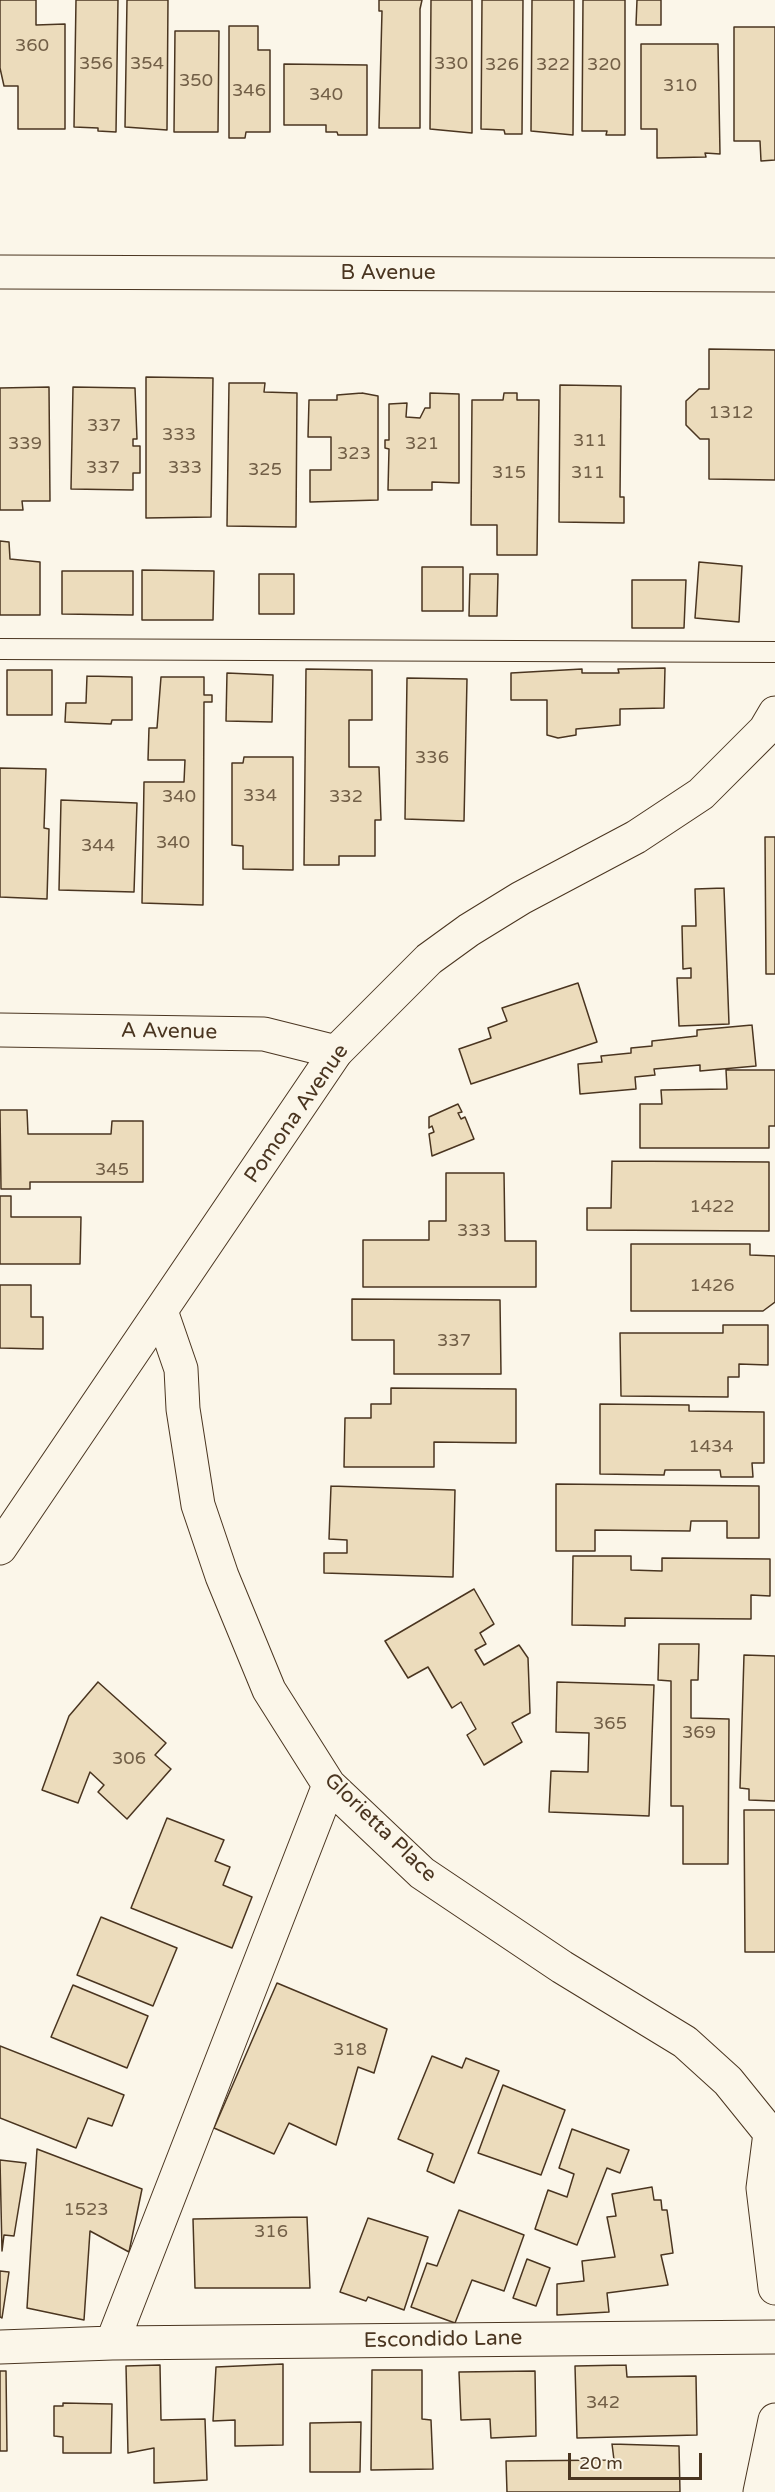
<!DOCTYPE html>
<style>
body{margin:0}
#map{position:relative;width:775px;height:2492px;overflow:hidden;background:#fbf6e9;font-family:"Varela Round",sans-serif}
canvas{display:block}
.scale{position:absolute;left:568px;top:2453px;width:134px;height:27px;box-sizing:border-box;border:3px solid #4a3520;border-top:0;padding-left:8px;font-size:18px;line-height:21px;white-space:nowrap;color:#4a3520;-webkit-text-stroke:4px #fbf6e9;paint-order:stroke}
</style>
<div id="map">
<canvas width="775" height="2492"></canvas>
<div class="scale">20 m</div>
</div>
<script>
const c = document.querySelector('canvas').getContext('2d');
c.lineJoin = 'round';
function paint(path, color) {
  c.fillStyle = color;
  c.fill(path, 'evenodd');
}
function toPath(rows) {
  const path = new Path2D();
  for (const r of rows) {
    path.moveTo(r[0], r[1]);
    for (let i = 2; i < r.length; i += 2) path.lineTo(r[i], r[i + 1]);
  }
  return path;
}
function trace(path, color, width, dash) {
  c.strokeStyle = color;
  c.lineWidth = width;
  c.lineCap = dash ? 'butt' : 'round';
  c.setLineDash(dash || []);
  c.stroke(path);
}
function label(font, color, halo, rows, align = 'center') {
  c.font = font + ' "Varela Round",sans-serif';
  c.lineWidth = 4.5;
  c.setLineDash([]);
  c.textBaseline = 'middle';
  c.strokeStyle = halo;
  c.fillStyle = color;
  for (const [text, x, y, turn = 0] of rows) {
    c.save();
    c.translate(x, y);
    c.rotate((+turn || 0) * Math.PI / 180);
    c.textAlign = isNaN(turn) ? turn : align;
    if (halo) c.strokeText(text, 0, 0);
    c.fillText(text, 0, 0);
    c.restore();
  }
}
const building = toPath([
 [0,0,36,0,36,25,65,24,65,129,18,129,18,86,4,86,0,68,0,0],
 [76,0,118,0,116,132,98,131,98,128,74,127,76,0],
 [127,0,168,0,167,130,125,127,127,0],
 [379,0,422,0,420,9,420,128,379,128,382,11,379,11,379,0],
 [431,0,472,0,472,133,430,129,431,0],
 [482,0,523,0,522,134,505,134,504,130,481,129,482,0],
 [532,0,574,0,573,135,531,131,532,0],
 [583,0,625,0,625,135,606,135,607,131,582,131,583,0],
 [637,0,661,0,661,25,636,25,637,0],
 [229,26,258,26,258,50,270,50,270,132,246,132,245,138,229,138,229,26],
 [734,27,775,27,775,160,761,161,760,141,734,141,734,27],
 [175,31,219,31,218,132,174,132,175,31],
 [641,44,718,44,720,154,705,153,706,157,657,158,657,129,641,129,641,44],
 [284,64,367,65,367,135,338,135,337,132,326,132,326,125,284,125,284,64],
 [709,349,775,350,775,480,709,479,709,439,700,439,686,425,686,401,699,389,709,389,709,349],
 [146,377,213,378,211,517,146,518,146,377],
 [229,383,265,383,264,392,297,393,296,527,227,526,229,383],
 [560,385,621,386,620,497,624,497,624,523,559,522,560,385],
 [49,387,50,501,22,501,23,510,0,510,0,388,49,387],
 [73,387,135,388,137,439,133,439,133,446,140,446,140,473,133,473,133,490,71,489,73,387],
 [362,393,378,396,378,500,310,502,310,470,331,470,331,437,308,437,309,400,337,400,337,395,362,393],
 [430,393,459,394,459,483,432,482,432,490,388,490,389,449,385,448,385,440,389,440,389,404,407,403,406,417,420,418,425,408,430,408,430,393],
 [504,393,517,393,517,400,539,400,537,555,497,555,497,525,471,525,472,400,503,400,504,393],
 [0,541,9,542,10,559,40,562,40,615,0,615,0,541],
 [699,562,742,566,739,622,695,618,699,562],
 [422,567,463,567,463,611,422,611,422,567],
 [142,570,214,571,213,620,142,620,142,570],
 [62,571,133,571,133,615,62,614,62,571],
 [259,574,294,574,294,614,259,614,259,574],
 [470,574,498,574,497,616,469,616,470,574],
 [632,580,686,580,684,628,632,628,632,580],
 [665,668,664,708,620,709,620,725,576,729,576,735,558,738,547,735,547,700,511,700,511,673,582,669,582,673,619,673,618,669,665,668],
 [306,669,372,670,372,720,349,720,349,767,379,767,381,820,375,820,375,856,339,856,339,865,304,865,306,669],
 [7,670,52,670,52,715,7,715,7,670],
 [227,673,273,675,272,722,226,721,227,673],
 [87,676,132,677,132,720,112,720,111,724,65,722,66,703,86,703,87,676],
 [161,677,204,677,204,695,212,695,212,702,204,702,203,905,142,903,144,782,184,782,185,760,148,760,149,728,157,728,161,677],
 [407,678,467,679,464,821,405,819,407,678],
 [244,757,293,757,293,870,243,869,243,846,232,845,232,763,243,763,244,757],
 [0,768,46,769,44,828,49,829,47,899,0,897,0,768],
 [61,800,137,803,134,892,59,890,61,800],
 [765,837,775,837,775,974,766,974,765,837],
 [724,888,729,1024,679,1026,677,978,691,978,691,968,683,969,682,926,696,926,695,889,724,888],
 [578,983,597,1042,471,1084,459,1049,491,1038,488,1028,507,1021,502,1008,578,983],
 [752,1025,756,1066,700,1071,700,1065,654,1069,655,1075,635,1077,636,1089,580,1094,578,1064,602,1062,601,1056,631,1053,631,1048,652,1046,652,1041,697,1036,697,1030,752,1025],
 [726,1070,775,1070,775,1126,769,1126,769,1148,640,1148,640,1104,662,1104,661,1090,727,1089,726,1070],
 [458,1104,462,1112,458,1113,461,1119,465,1117,474,1139,432,1156,429,1134,434,1132,432,1126,429,1128,429,1117,458,1104],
 [0,1110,27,1110,28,1134,111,1134,112,1121,143,1121,143,1182,30,1182,30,1189,1,1189,0,1110],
 [612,1161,769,1162,769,1231,587,1230,587,1208,611,1208,612,1161],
 [446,1173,504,1173,505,1241,536,1241,536,1287,363,1287,363,1240,429,1240,429,1221,446,1221,446,1173],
 [0,1196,11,1196,11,1217,81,1217,80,1264,0,1264,0,1196],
 [631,1244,750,1244,750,1255,775,1256,775,1302,763,1311,631,1311,631,1244],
 [0,1285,31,1285,31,1317,43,1317,43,1349,0,1348,0,1285],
 [352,1299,500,1300,501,1374,394,1374,394,1340,352,1340,352,1299],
 [723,1325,768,1325,768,1365,739,1364,739,1377,728,1377,728,1397,621,1396,620,1333,723,1333,723,1325],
 [391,1388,516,1389,516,1443,434,1442,434,1467,344,1467,345,1418,371,1418,371,1404,391,1404,391,1388],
 [600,1404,689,1405,689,1411,764,1412,764,1463,752,1463,753,1477,721,1477,720,1470,665,1470,664,1475,600,1474,600,1404],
 [556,1484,759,1486,759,1538,727,1538,727,1521,691,1521,690,1531,595,1530,595,1551,556,1551,556,1484],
 [331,1486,455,1490,453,1577,324,1573,324,1553,347,1553,347,1540,329,1539,331,1486],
 [573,1556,631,1556,631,1570,662,1571,662,1558,770,1559,770,1596,751,1595,751,1619,625,1618,625,1626,572,1625,573,1556],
 [474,1589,494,1624,480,1633,486,1644,475,1650,484,1665,519,1645,528,1658,530,1713,512,1723,522,1742,484,1765,467,1735,476,1729,461,1702,452,1708,428,1667,408,1678,385,1641,474,1589],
 [659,1644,699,1644,698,1680,691,1680,691,1718,729,1719,728,1864,683,1864,683,1806,671,1806,671,1681,658,1680,659,1644],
 [744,1655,775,1656,775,1801,749,1800,749,1789,740,1788,744,1655],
 [98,1682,166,1743,155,1755,171,1769,127,1819,98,1792,104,1785,90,1772,78,1803,42,1790,69,1716,98,1682],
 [557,1682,654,1685,649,1816,549,1812,551,1771,588,1772,589,1733,556,1732,557,1682],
 [744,1810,775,1810,775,1952,745,1952,744,1810],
 [167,1818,224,1840,215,1861,230,1867,223,1885,252,1897,232,1948,131,1908,167,1818],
 [101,1917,177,1948,153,2006,77,1975,101,1917],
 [277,1983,387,2029,374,2073,358,2067,336,2145,289,2123,274,2154,214,2128,277,1983],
 [73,1985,148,2016,127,2068,51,2037,73,1985],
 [0,2046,124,2095,112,2126,88,2118,76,2148,0,2118,0,2046],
 [432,2056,462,2068,466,2058,499,2071,454,2183,427,2171,433,2154,398,2139,432,2056],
 [503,2085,565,2110,541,2175,478,2153,503,2085],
 [572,2129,629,2150,620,2173,607,2168,577,2245,535,2229,548,2190,567,2197,574,2174,559,2168,572,2129],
 [37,2149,142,2189,129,2252,90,2231,84,2320,27,2308,37,2149],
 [0,2160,26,2163,14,2236,4,2235,2,2251,0,2160],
 [652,2187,654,2200,661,2200,662,2210,667,2210,673,2253,661,2255,668,2285,607,2293,609,2312,557,2315,557,2284,584,2281,582,2261,615,2257,607,2217,616,2216,612,2194,652,2187],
 [459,2210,524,2235,504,2291,472,2280,455,2323,411,2307,427,2263,437,2266,459,2210],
 [307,2217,310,2288,195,2288,193,2219,307,2217],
 [368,2218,428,2237,404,2310,368,2297,366,2301,340,2292,368,2218],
 [527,2259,550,2268,536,2306,513,2298,527,2259],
 [0,2271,9,2272,2,2318,0,2317,0,2271],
 [283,2364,283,2445,235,2446,235,2420,213,2421,216,2367,283,2364],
 [160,2365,161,2420,205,2419,207,2480,154,2483,154,2448,128,2453,126,2366,160,2365],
 [626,2365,627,2377,696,2376,697,2435,577,2438,575,2366,626,2365],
 [372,2370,422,2370,422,2419,431,2420,433,2469,371,2470,372,2370],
 [0,2371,6,2371,7,2451,0,2451,0,2371],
 [535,2371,536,2436,491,2438,490,2419,461,2420,459,2372,535,2371],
 [63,2403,112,2404,111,2453,63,2453,63,2437,54,2436,54,2406,63,2406,63,2403],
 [361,2422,360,2472,310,2472,310,2423,361,2422],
 [612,2444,679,2446,680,2492,507,2492,506,2461,614,2460,612,2444]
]);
paint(building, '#ecdcbc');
trace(building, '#4a3520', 1.5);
const lane = toPath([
 [0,649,775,652]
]);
const street = toPath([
 [0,272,775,275],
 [0,1030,264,1034,336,1052],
 [161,1311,181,1369,183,1409,198,1505,222,1576,269,1690,329,1785,422,1873,562,1967,685,2042,728,2081,770,2133,775,2135],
 [770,2133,763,2188,775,2288],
 [112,2343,329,1785],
 [0,2347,112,2343,775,2337],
 [760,2492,775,2420]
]);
const highway = toPath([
 [0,1548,336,1052,429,959,469,930,521,898,636,837,701,794,765,730,775,713]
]);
trace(lane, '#4a3520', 22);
trace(street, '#4a3520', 35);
trace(highway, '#4a3520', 35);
trace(lane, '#fbf6e9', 20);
trace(street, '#fbf6e9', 33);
trace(highway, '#fbf6e9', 33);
label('18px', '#725f47', null, [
 ["360",32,46],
 ["356",96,64],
 ["354",147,64],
 ["330",451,64],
 ["326",502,65],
 ["322",553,65],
 ["320",604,65],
 ["350",196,81],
 ["310",680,86],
 ["346",249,91],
 ["340",326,95],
 ["1312",731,413],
 ["337",104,426],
 ["333",179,435],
 ["311",590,441],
 ["339",25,444],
 ["321",422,444],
 ["323",354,454],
 ["337",103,468],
 ["333",185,468],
 ["325",265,470],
 ["315",509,473],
 ["311",588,473],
 ["336",432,758],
 ["334",260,796],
 ["340",179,797],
 ["332",346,797],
 ["340",173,843],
 ["344",98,846],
 ["345",112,1170],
 ["1422",712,1207],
 ["333",474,1231],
 ["1426",712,1286],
 ["337",454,1341],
 ["1434",711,1447],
 ["365",610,1724],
 ["369",699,1733],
 ["306",129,1759],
 ["318",350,2050],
 ["1523",86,2210],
 ["316",271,2232],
 ["342",603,2403]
]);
label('21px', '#4a3520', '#fbf6e9', [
 ["B Avenue",388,273],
 ["A Avenue",169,1032,1],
 ["Pomona Avenue",297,1114,-55],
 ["Glorietta Place",380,1828,44],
 ["Escondido Lane",443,2340,-1]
]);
</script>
